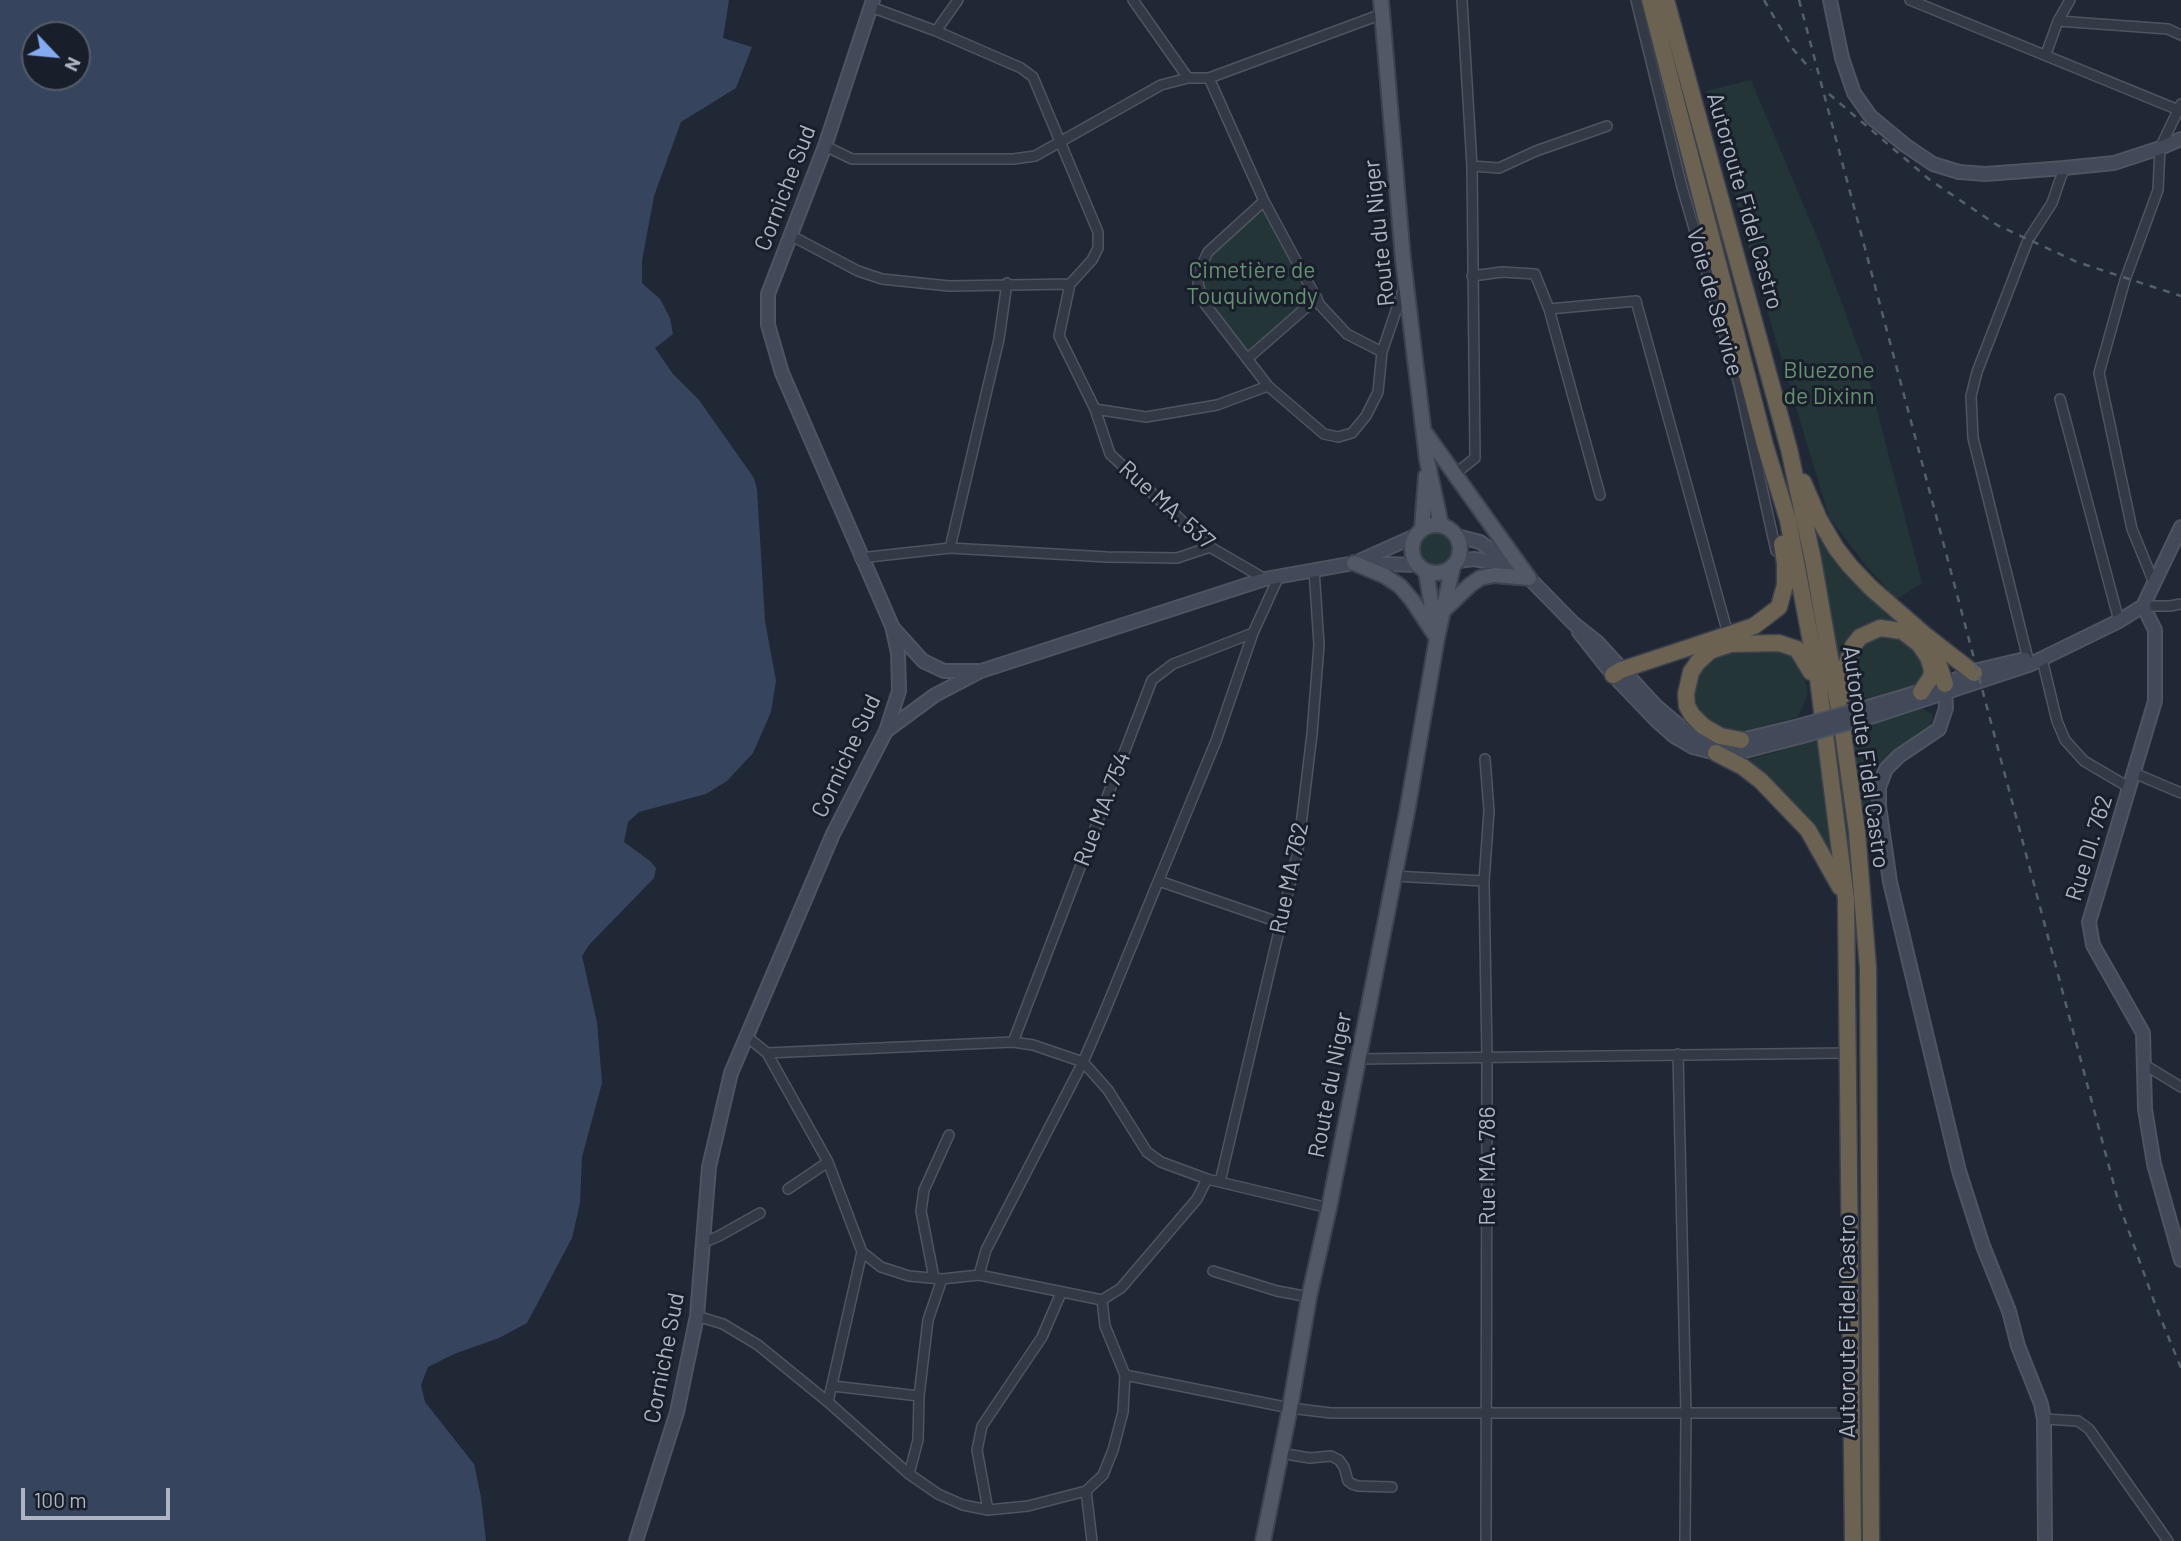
<!DOCTYPE html>
<meta charset="utf-8">
<style>
body{margin:0}
#map{position:relative;width:2181px;height:1541px;overflow:hidden;background:#202835;font-family:Barlow,sans-serif}
canvas{display:block}
.north{position:absolute;left:21px;top:21px;width:70px;height:70px;box-sizing:border-box;background:#191f2a;border:2px solid #545b67;border-radius:50%;rotate:116deg;font-size:19px;font-weight:700;line-height:28px;text-align:center;color:#adb5c2}
.north::after{content:'';display:block;margin:auto;width:24px;height:32px;background:#83aaf2;clip-path:polygon(50% 0,100% 100%,50% 72%,0 100%)}
.scale{position:absolute;left:21px;top:1488px;width:149px;height:32px;box-sizing:border-box;border:4px solid #adb5c2;border-top:0;padding-left:9px;font-size:21px;line-height:24px;white-space:nowrap;color:#adb5c2;-webkit-text-stroke:5px #191f2a;paint-order:stroke}
</style>
<div id="map">
<canvas width="2181" height="1541"></canvas>
<div class="north">N</div>
<div class="scale">100 m</div>
</div>
<script>
const c = document.querySelector('canvas').getContext('2d');
c.lineJoin = 'round';
function paint(path, color) {
  c.fillStyle = color;
  c.fill(path, 'evenodd');
}
function toPath(rows) {
  const path = new Path2D();
  for (const r of rows) {
    if (r.length === 3) {
      path.moveTo(r[0] + r[2], r[1]);
      path.arc(r[0], r[1], r[2], 0, 2 * Math.PI);
      continue;
    }
    path.moveTo(r[0], r[1]);
    for (let i = 2; i < r.length; i += 2) path.lineTo(r[i], r[i + 1]);
  }
  return path;
}
function trace(path, color, width, dash) {
  c.strokeStyle = color;
  c.lineWidth = width;
  c.lineCap = dash ? 'butt' : 'round';
  c.setLineDash(dash || []);
  c.stroke(path);
}
function label(font, color, halo, rows, align = 'center') {
  c.font = font + ' Barlow,sans-serif';
  c.lineWidth = 6;
  c.setLineDash([]);
  c.textBaseline = 'middle';
  c.strokeStyle = halo;
  c.fillStyle = color;
  for (const [text, x, y, turn = 0] of rows) {
    c.save();
    c.translate(x, y);
    c.rotate((+turn || 0) * Math.PI / 180);
    c.textAlign = isNaN(turn) ? turn : align;
    if (halo) c.strokeText(text, 0, 0);
    c.fillText(text, 0, 0);
    c.restore();
  }
}
paint(toPath([
 [1751,80,1822,249,1867,372,1922,583,1897,599,1866,566,1829,517,1755,270,1706,91],
 [1264,206,1313,298,1249,353,1207,301,1198,284,1212,253],
 [1812,516,1912,634,1869,626,1838,686],
 [1436,549,22],
 [1889,634,1902,640,1913,649,1922,661,1925,675,1922,682,1909,690,1892,696,1853,699,1850,678,1854,652,1864,638],
 [1777,648,1795,657,1803,668,1808,694,1798,717,1730,735,1718,733,1692,705,1693,679,1710,658,1738,649],
 [1921,708,1932,714,1933,719,1927,731,1898,749,1876,774,1872,789,1874,839,1870,842,1863,836,1850,730],
 [1817,740,1832,866,1742,762]
]), '#233537');
paint(toPath([
 [0,0,729,0,723,38,752,47,736,88,681,122,654,196,642,261,642,283,660,299,670,318,673,334,655,348,673,374,699,400,754,478,757,489,765,621,776,681,771,712,753,753,727,781,706,794,639,812,628,822,624,842,650,861,656,868,654,878,589,945,582,956,597,1022,602,1083,582,1157,580,1203,572,1238,527,1323,499,1338,454,1354,428,1367,421,1385,425,1402,474,1464,481,1497,486,1541,0,1541],
 [35,35,77,35,77,77,35,77]
]), '#36455d');
const street = toPath([
 [1133,0,1188,78],
 [1636,0,1682,187,1739,384,1776,551],
 [1910,0,2181,111],
 [871,7,936,31,1021,68,1033,77,1098,232,1098,248,1092,260,1070,284,1059,336,1095,409,1110,454,1210,547,1265,579],
 [2058,21,2168,29,2181,35],
 [936,31,958,0],
 [2046,54,2058,21,2070,0],
 [1209,78,1264,201,1320,305,1347,334,1382,352,1404,287],
 [825,146,852,159,1013,159,1035,156,1161,85,1188,78,1209,78,1382,14],
 [1472,166,1499,168,1536,151,1607,126],
 [1264,201,1208,252,1200,269,1198,284,1205,304,1268,386,1324,434,1338,437,1352,433,1366,416,1378,392,1382,352],
 [790,235,858,271,882,279,949,286,1070,284],
 [1472,276,1502,272,1535,274,1549,309,1600,495],
 [1549,309,1636,301,1728,634],
 [1247,359,1317,298],
 [2060,399,2119,621],
 [1095,409,1146,417,1217,405,1268,386],
 [1455,474,1475,458,1472,166,1462,0],
 [950,548,999,339,1007,283],
 [860,558,950,548,1107,557,1177,558,1210,547],
 [2154,583,2132,529,2099,373,2125,280,2158,190,2160,148,2181,104],
 [2143,606,2170,606,2181,604],
 [2042,659,2057,721,2065,740,2084,761,2130,788],
 [2029,663,1973,438,1971,396,1977,372,2028,240,2052,203,2064,168],
 [2134,773,2181,793],
 [1394,876,1484,881,1487,1057,1486,1541],
 [1159,881,1281,923],
 [1484,881,1489,811,1485,759],
 [746,1036,767,1053,828,1162,862,1252,881,1267,909,1276,942,1279,979,1275,1102,1300,1121,1288,1197,1199,1207,1179],
 [1013,1042,1152,680,1173,664,1253,633],
 [767,1053,1013,1042,1033,1045,1083,1062,1108,1090,1147,1152,1161,1162,1207,1179,1329,1208],
 [1678,1054,1686,1413,1685,1541],
 [1357,1059,1848,1053],
 [2145,1065,2181,1087],
 [1220,1182,1298,850,1312,734,1319,645,1314,569],
 [788,1189,828,1162],
 [702,1243,719,1236,760,1213],
 [1213,1271,1277,1291,1309,1297],
 [979,1275,986,1250,1083,1062,1102,1018,1216,741,1253,633,1279,576],
 [934,1278,921,1211,924,1190,949,1135],
 [697,1316,723,1324,758,1345,828,1402,909,1474,938,1494,963,1505,988,1510,1028,1506,1086,1491],
 [1125,1375,1290,1408,1331,1413,1851,1413],
 [833,1386,919,1396],
 [828,1402,862,1252],
 [2044,1419,2078,1421,2089,1429,2168,1541],
 [1280,1453,1310,1458,1331,1456,1339,1460,1344,1467,1348,1481,1352,1484,1358,1486,1392,1487],
 [909,1474,918,1440,919,1396,928,1320,942,1279],
 [988,1510,977,1450,982,1426,1042,1337,1061,1293],
 [1092,1541,1086,1491,1103,1475,1113,1450,1123,1412,1125,1375,1105,1326,1102,1300]
]);
const secondary = toPath([
 [1830,0,1842,58,1854,93,1871,117,1905,145,1933,164,1959,172,1986,174,2064,168,2114,163,2160,148,2181,139],
 [1457,536,1480,542,1529,578,1573,623,1597,642,1655,705,1683,729,1703,739,1721,741,1741,740,1799,726],
 [1457,561,1474,559,1508,565],
 [1357,562,1415,536],
 [2143,606,2155,630,2155,701,2089,922,2093,945,2143,1033,2145,1109,2154,1164,2181,1260],
 [894,629,923,661,944,671,978,671],
 [1579,632,1613,675,1657,721,1674,736,1693,747,1716,753,1741,752,1799,737],
 [1945,684,1946,708,1939,729,1899,756,1886,769,1879,787,1879,806,1890,882,1959,1171,1983,1246,2009,1311,2018,1346,2041,1404,2044,1419,2045,1541],
 [1940,686,1978,670,2025,659],
 [1875,705,1922,691],
 [1877,715,2029,665,2119,621,2143,606,2181,527],
 [886,731,935,695,981,671,1265,579,1354,563,1418,565],
 [636,1541,677,1412,697,1316,709,1167,731,1073,833,834,886,731,899,691,898,653,892,626,782,373,768,325,768,294,825,146,873,0]
]);
const primary = toPath([
 [1381,0,1403,259,1427,460,1441,525],
 [1426,434,1529,578],
 [1436,549,24],
 [1422,529,1426,476],
 [1354,563,1385,576,1400,586,1412,600,1437,638],
 [1426,571,1436,633],
 [1444,610,1470,585,1480,578,1494,575,1529,578],
 [1263,1541,1290,1408,1309,1297,1329,1208,1407,812,1437,638,1453,566]
]);
const highway = toPath([
 [1650,0,1765,445,1788,520,1818,679,1846,899,1853,1541],
 [1666,0,1789,449,1813,560,1843,732,1857,832,1868,968,1871,1541],
 [1803,482,1819,519,1836,548,1850,566,1871,588,1925,635,1974,673],
 [1936,656,1945,684],
 [1613,675,1621,670,1754,626,1766,617,1779,607,1785,585,1785,563,1782,544],
 [1843,695,1844,671,1853,646,1860,637,1880,628,1902,631,1919,644,1928,657,1932,670,1931,677,1921,692],
 [1741,740,1720,736,1703,726,1692,715,1687,706,1686,694,1691,672,1698,662,1710,651,1731,644,1779,643,1797,649,1811,672],
 [1716,753,1743,767,1761,781,1808,830,1840,887]
]);
trace(street, '#4e5560', 12);
trace(secondary, '#4e5560', 16);
trace(primary, '#3d434f', 18);
trace(highway, '#3b424d', 19);
trace(street, '#333a45', 9);
trace(secondary, '#424958', 12);
trace(primary, '#515966', 14);
trace(highway, '#6b6251', 16);
trace(toPath([
 [1764,0,1793,49,1811,70],
 [1799,0,2119,1204,2155,1304,2181,1368],
 [1829,94,1930,180,1997,225,2077,262,2181,296]
]), '#555e6c', 2.5, [7, 7]);
const secondaryBridge = toPath([
 [1799,726,1875,705],
 [1799,737,1877,715]
]);
trace(secondaryBridge, '#4e5560', 16, []);
trace(secondaryBridge, '#424958', 12);
label('23px', '#adb5c2', '#191f2a', [
 ["Corniche Sud",785,188,-69],
 ["Autoroute Fidel Castro",1745,201,74],
 ["Route du Niger",1379,233,-96],
 ["Voie de Service",1715,302,74],
 ["Rue MA. 537",1167,505,42],
 ["Corniche Sud",846,756,-65],
 ["Autoroute Fidel Castro",1866,757,82],
 ["Rue MA. 754",1102,809,-69],
 ["Rue DI. 762",2089,848,-73],
 ["Rue MA 762",1289,878,-78],
 ["Route du Niger",1330,1085,-79],
 ["Rue MA. 786",1487,1166,-90],
 ["Autoroute Fidel Castro",1847,1326,-90],
 ["Corniche Sud",664,1358,-79]
]);
label('23px', '#679172', '#191f2a', [
 ["Cimetière de",1252,270],
 ["Touquiwondy",1252,296],
 ["Bluezone",1829,370],
 ["de Dixinn",1829,396]
]);
</script>
